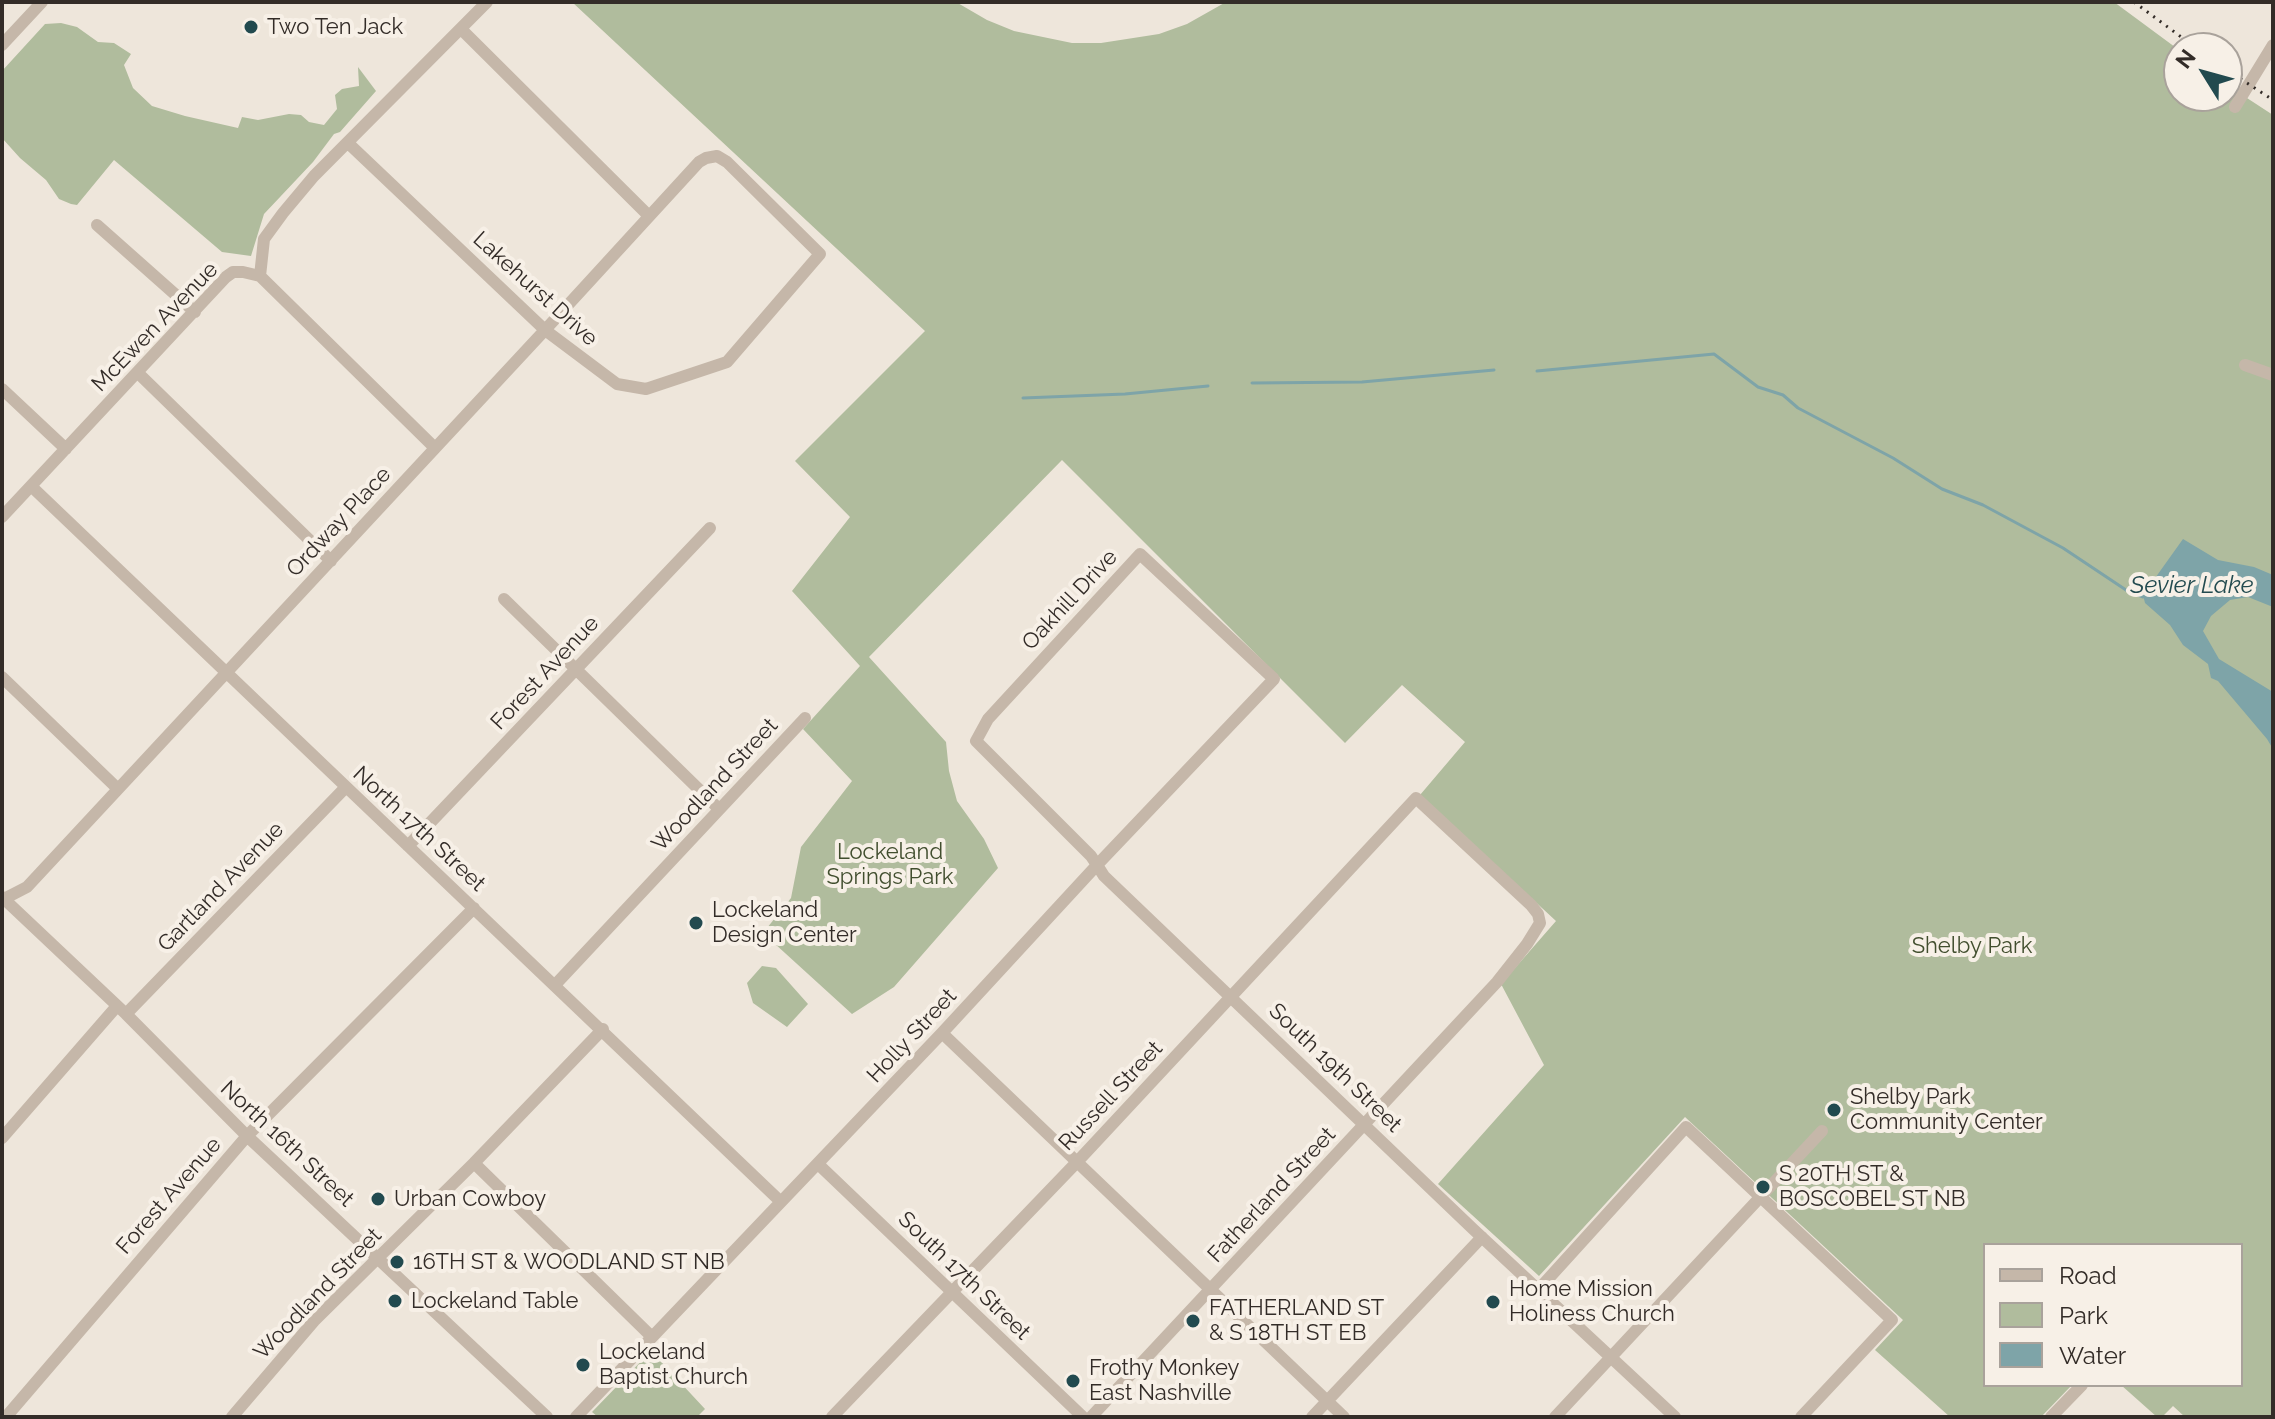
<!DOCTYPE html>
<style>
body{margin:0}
#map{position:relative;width:2275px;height:1419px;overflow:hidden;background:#eee6db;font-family:Raleway,sans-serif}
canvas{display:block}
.frame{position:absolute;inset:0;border:4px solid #332c28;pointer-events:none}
.legend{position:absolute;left:1983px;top:1243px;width:260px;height:144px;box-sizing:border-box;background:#f7f0e7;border:2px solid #a9a29b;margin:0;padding:10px 14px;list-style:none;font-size:24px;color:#332c28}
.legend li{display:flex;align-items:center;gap:16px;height:40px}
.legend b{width:40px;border:2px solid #a9a29b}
.north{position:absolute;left:2163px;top:32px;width:80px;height:80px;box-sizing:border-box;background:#f7f0e7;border:2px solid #a9a29b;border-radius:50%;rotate:307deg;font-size:22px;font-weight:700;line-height:32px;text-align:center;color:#332c28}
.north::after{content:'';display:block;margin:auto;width:28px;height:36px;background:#224a4f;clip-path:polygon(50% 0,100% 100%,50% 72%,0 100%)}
</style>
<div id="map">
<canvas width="2275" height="1419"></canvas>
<div class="frame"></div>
<ul class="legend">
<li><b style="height:10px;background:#c5b7a9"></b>Road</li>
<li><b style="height:22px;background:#b0bc9d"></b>Park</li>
<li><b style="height:22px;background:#7ea4a8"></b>Water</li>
</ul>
<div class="north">N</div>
</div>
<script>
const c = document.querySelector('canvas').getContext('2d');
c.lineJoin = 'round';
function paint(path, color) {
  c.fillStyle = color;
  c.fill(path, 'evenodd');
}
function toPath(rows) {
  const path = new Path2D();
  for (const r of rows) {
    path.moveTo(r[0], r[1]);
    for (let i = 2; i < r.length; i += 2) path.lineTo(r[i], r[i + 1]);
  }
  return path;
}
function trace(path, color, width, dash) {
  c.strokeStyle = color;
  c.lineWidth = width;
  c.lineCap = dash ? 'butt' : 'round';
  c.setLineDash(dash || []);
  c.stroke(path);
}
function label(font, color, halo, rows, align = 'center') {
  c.font = font + ' Raleway,sans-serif';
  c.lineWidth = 8;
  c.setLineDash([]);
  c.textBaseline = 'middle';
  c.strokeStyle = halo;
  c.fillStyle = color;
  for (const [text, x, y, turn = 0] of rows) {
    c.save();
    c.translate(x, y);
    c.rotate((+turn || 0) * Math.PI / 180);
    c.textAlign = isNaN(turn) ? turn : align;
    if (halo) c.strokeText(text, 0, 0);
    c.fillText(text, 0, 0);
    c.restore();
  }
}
paint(toPath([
 [572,2,956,2,987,20,1014,31,1072,43,1101,43,1159,34,1187,24,1226,2,2114,2,2179,50,2179,96,2227,96,2227,85,2273,115,2273,1417,2185,1417,2173,1406,2162,1417,2157,1417,2121,1385,2241,1385,2241,1245,1985,1245,1985,1385,2072,1385,2041,1417,1950,1417,1875,1350,1903,1320,1685,1117,1539,1276,1438,1184,1544,1065,1501,984,1556,921,1420,795,1465,742,1402,685,1345,743,1062,460,869,657,946,742,949,771,957,801,984,839,998,868,894,987,852,1014,763,933,791,898,801,847,852,781,803,729,860,666,792,591,850,517,795,461,925,331],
 [61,23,77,27,98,42,114,43,131,54,124,65,133,88,152,106,185,116,238,128,242,117,258,120,289,114,301,115,309,122,324,125,337,109,335,95,342,89,359,86,358,67,376,91,340,132,334,134,313,162,264,214,251,256,222,252,114,160,77,205,71,204,59,199,46,180,20,158,2,138,2,71,45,24],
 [762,966,776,968,808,1004,787,1027,753,1003,747,983],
 [651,1351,705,1409,697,1417,598,1417,592,1412]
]), '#b0bc9d');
paint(toPath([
 [2183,539,2218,560,2254,567,2273,575,2273,607,2248,597,2230,600,2211,616,2203,631,2219,659,2273,692,2273,749,2267,739,2218,681,2211,678,2208,664,2183,645,2170,625,2145,603,2143,595]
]), '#7ea4a8');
trace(toPath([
 [1537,371,1714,354,1758,387,1783,395,1798,408,1893,458,1942,489,1983,505,2063,548,2126,590,2143,597],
 [1252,383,1362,382,1494,370],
 [1023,398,1125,394,1208,386]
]), '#7ea4a8', 3);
trace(toPath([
 [461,29,649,216],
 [2,45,42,2],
 [2235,107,2273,45],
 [97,225,195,312],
 [260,276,435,448],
 [2245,365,2273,375],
 [138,373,331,561],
 [2,389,66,449],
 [31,486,780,1201],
 [2,517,226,277,233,272,243,272,260,276,264,239,283,213,314,176,487,2],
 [504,599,719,809],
 [2,677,118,789],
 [408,846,710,528],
 [2,897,126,1014,247,1136,547,1417],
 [2,900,27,887,545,330,699,162,706,158,717,156,727,162,820,254,727,362,646,389,617,384,545,330,348,143],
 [555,985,805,718],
 [126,1014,346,787],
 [942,1033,1344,1417],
 [2,1138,117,1006],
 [474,1163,651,1336],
 [818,1164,1083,1417],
 [1539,1289,1686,1127,1892,1320,1801,1417],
 [6,1417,247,1136,474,908],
 [232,1417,314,1321,474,1163,603,1029],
 [576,1417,942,1033,1097,865,1274,679,1140,554,988,719,976,741,1091,856,1097,865,1104,876,1473,1229,1675,1417],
 [832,1417,1077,1162,1416,798,1531,905,1538,914,1540,923,1527,944,1497,982,1091,1417],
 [1312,1417,1482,1237],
 [1555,1417,1822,1131],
 [2051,1417,2082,1385]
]), '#c5b7a9', 12);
trace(toPath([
 [2134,2,2196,48],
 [2227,70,2273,100]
]), '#332c28', 3, [2, 6]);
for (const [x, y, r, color] of [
 [251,27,8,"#224a4f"],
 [696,923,8,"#224a4f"],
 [1834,1110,8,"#224a4f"],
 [1763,1187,8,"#224a4f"],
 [378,1199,8,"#224a4f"],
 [397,1262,8,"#224a4f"],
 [395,1301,8,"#224a4f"],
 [1493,1302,8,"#224a4f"],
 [1193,1321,8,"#224a4f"],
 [583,1365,8,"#224a4f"],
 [1073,1381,8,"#224a4f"]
]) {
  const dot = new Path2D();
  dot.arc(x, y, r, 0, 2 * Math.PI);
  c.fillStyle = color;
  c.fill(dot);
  trace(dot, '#f7f0e7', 3);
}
label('22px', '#332c28', '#f7f0e7', [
 ["Two Ten Jack",267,27],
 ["Lockeland",712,910],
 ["Design Center",712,935],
 ["Shelby Park",1850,1097],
 ["Community Center",1850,1122],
 ["S 20TH ST &",1779,1174],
 ["BOSCOBEL ST NB",1779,1199],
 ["Urban Cowboy",394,1199],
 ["16TH ST & WOODLAND ST NB",413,1262],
 ["Home Mission",1509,1289],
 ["Holiness Church",1509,1314],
 ["Lockeland Table",411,1301],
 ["FATHERLAND ST",1209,1308],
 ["& S 18TH ST EB",1209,1333],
 ["Lockeland",599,1352],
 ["Baptist Church",599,1377],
 ["Frothy Monkey",1089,1368],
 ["East Nashville",1089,1393]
], 'left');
label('22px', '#332c28', '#f7f0e7', [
 ["Lakehurst Drive",535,289,42],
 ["McEwen Avenue",155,327,-46],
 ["Ordway Place",339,522,-47],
 ["Oakhill Drive",1070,600,-47],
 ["Forest Avenue",545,673,-47],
 ["Woodland Street",715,785,-47],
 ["North 17th Street",419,829,43],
 ["Gartland Avenue",221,887,-46],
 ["Holly Street",912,1036,-47],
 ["South 19th Street",1335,1068,44],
 ["Russell Street",1111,1096,-47],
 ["North 16th Street",287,1144,43],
 ["Fatherland Street",1272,1195,-47],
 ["Forest Avenue",169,1196,-49],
 ["South 17th Street",964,1276,44],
 ["Woodland Street",318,1294,-46]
]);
label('22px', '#414e2e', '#f7f0e7', [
 ["Lockeland",890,852],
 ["Springs Park",890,877],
 ["Shelby Park",1972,946]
]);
label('italic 24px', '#224a4f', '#f7f0e7', [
 ["Sevier Lake",2192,586]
]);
</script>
